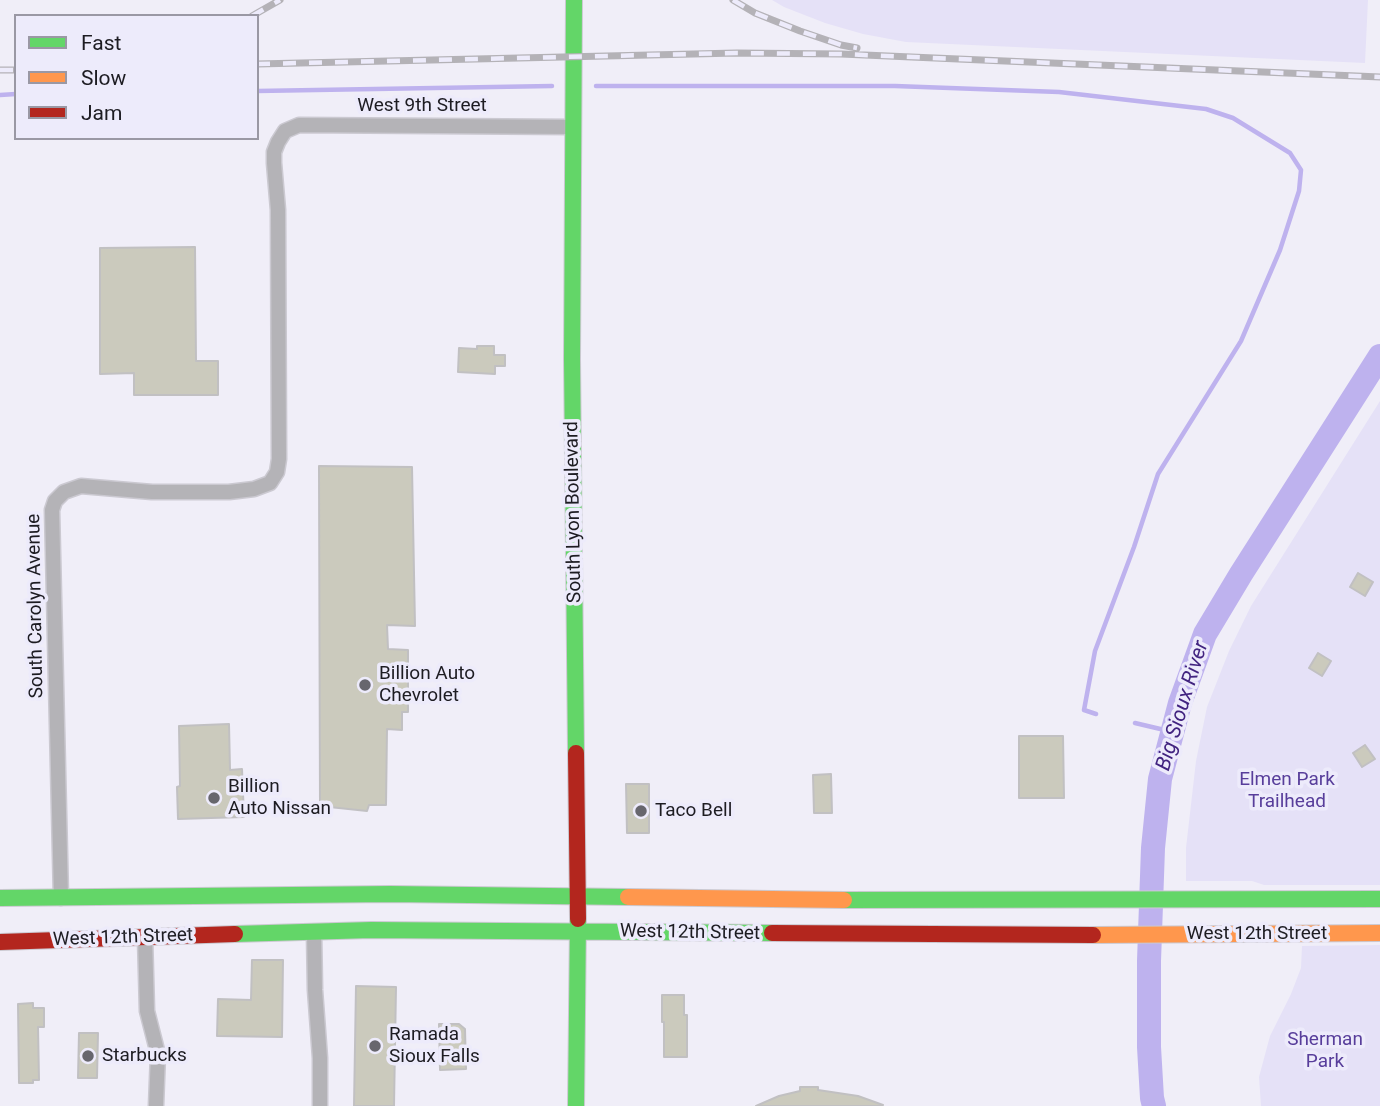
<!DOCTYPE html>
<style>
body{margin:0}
#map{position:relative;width:1380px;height:1106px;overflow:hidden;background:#f0eef8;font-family:Roboto,sans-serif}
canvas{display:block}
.legend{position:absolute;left:14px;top:14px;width:245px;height:126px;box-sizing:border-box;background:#edebfb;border:2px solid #9a98a4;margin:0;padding:9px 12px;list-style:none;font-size:21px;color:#1d1c22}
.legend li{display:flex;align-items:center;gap:14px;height:35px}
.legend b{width:35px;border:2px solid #9a98a4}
</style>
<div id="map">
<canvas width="1380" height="1106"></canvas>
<ul class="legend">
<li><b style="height:9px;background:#63d668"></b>Fast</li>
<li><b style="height:9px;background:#ff974d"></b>Slow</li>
<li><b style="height:9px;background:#b3261e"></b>Jam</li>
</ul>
</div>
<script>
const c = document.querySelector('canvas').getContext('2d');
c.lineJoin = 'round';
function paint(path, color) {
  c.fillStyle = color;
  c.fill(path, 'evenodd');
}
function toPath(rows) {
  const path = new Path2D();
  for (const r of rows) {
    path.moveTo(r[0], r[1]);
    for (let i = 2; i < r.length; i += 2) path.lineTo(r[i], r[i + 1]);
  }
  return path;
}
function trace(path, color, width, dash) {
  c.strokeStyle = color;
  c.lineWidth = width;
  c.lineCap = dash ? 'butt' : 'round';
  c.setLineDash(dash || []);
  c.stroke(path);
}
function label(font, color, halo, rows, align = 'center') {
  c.font = font + ' Roboto,sans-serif';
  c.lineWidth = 7;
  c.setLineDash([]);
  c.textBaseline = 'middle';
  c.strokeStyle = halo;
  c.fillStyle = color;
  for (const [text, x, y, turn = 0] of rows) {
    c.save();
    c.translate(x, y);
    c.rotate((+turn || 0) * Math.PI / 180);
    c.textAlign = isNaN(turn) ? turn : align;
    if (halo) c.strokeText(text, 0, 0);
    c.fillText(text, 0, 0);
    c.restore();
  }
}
paint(toPath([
 [772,0,1368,0,1365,63,906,42,863,34,825,23,784,7],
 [1380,401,1380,885,1264,885,1252,881,1186,881,1186,848,1196,761,1207,707,1229,651,1251,606],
 [1380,945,1380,1106,1261,1106,1259,1077,1270,1036,1291,994,1301,968,1302,946]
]), '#e5e1f7');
trace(toPath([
 [596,86,895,86,1059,92,1206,109,1233,118,1290,153,1301,170,1299,191,1280,250,1241,341,1158,474,1134,547,1095,651,1084,710,1096,714],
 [257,91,552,86],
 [0,95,16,94],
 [1135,723,1173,732]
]), '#beb2ee', 4.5);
trace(toPath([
 [1154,1106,1152,1098,1149,1047,1149,961,1153,848,1160,779,1180,703,1205,634,1241,574,1380,356]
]), '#beb2ee', 24);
const building = toPath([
 [195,247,196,361,218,361,218,395,134,395,134,373,100,374,100,248,195,247],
 [477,346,494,346,494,355,505,355,505,366,495,366,495,374,458,372,459,348,477,349,477,346],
 [319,466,412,467,415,626,387,625,388,649,408,650,408,712,402,712,402,730,387,729,386,805,369,805,367,811,320,806,319,466],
 [1358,573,1373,582,1365,596,1350,587,1358,573],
 [1318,653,1331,661,1322,676,1309,668,1318,653],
 [229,724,230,770,242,769,244,817,178,819,177,787,180,786,179,726,229,724],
 [1019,736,1063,736,1064,798,1019,798,1019,736],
 [1365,745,1375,759,1362,767,1353,753,1365,745],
 [831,774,832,813,814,813,813,775,831,774],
 [626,784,649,784,649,833,627,833,626,784],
 [252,960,283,960,282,1037,217,1036,218,999,251,1000,252,960],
 [356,986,396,987,394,1106,354,1106,356,986],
 [662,995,684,995,684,1015,687,1015,687,1057,664,1057,664,1022,662,1022,662,995],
 [33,1003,33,1008,44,1008,44,1027,38,1027,39,1080,33,1080,33,1083,19,1083,18,1004,33,1003],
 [439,1024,459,1024,465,1029,466,1069,440,1070,439,1024],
 [79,1033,98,1033,97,1078,78,1078,79,1033],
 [800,1087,818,1087,818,1090,858,1096,883,1105,882,1106,756,1106,779,1096,800,1091,800,1087]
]);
paint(building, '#cbcabd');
trace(building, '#c1c0c2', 2);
const street = toPath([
 [61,898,52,510,55,501,64,492,81,486,152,492,229,492,254,489,270,483,277,472,279,459,278,210,274,163,274,152,278,142,285,131,299,125,573,127],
 [314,932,315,990,320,1058,320,1106],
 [145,937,147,1011,158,1054,156,1106]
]);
const fast = toPath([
 [574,0,572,359,576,753],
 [0,898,390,894,628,897],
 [844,900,1380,899],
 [235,934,371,930,772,933],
 [576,1106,578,919]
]);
const slow = toPath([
 [628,897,844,900],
 [1093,935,1380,933]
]);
const jam = toPath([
 [576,753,578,919],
 [772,933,1093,935],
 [0,942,235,934]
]);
trace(street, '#cbc9d1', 17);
trace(fast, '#cbc9d1', 18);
trace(slow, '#cbc9d1', 18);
trace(jam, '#cbc9d1', 18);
trace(street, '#b4b3b7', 14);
trace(fast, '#63d668', 16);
trace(slow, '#ff974d', 16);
trace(jam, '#b3261e', 16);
const rail = toPath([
 [733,0,755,13,800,31,841,45,857,48],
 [252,16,280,0],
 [257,64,737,53,841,54,1380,77],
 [0,70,16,70]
]);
trace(rail, '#b4b2b7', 7);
trace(rail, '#edebfb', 4.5, [13]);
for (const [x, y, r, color] of [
 [365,685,7,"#67666d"],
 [214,798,7,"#67666d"],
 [641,811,7,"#67666d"],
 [375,1046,7,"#67666d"],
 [88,1056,7,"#67666d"]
]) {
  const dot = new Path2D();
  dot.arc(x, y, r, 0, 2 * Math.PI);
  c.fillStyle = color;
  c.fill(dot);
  trace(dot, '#edebfb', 2.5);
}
label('19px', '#1d1c22', '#edebfb', [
 ["West 9th Street",422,106],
 ["South Lyon Boulevard",574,512,-91],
 ["South Carolyn Avenue",36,606,-91],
 ["West 12th Street",690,933,1],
 ["West 12th Street",1257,934],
 ["West 12th Street",123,938,-2]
]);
label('19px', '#1d1c22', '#edebfb', [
 ["Billion Auto",379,674],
 ["Chevrolet",379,696],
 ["Billion",228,787],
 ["Auto Nissan",228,809],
 ["Taco Bell",655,811],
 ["Ramada",389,1035],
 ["Sioux Falls",389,1057],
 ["Starbucks",102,1056]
], 'left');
label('19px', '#583e9b', '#edebfb', [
 ["Elmen Park",1287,780],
 ["Trailhead",1287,802],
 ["Sherman",1325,1040],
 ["Park",1325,1062]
]);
label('italic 21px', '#422480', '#edebfb', [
 ["Big Sioux River",1183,706,-73]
]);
</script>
